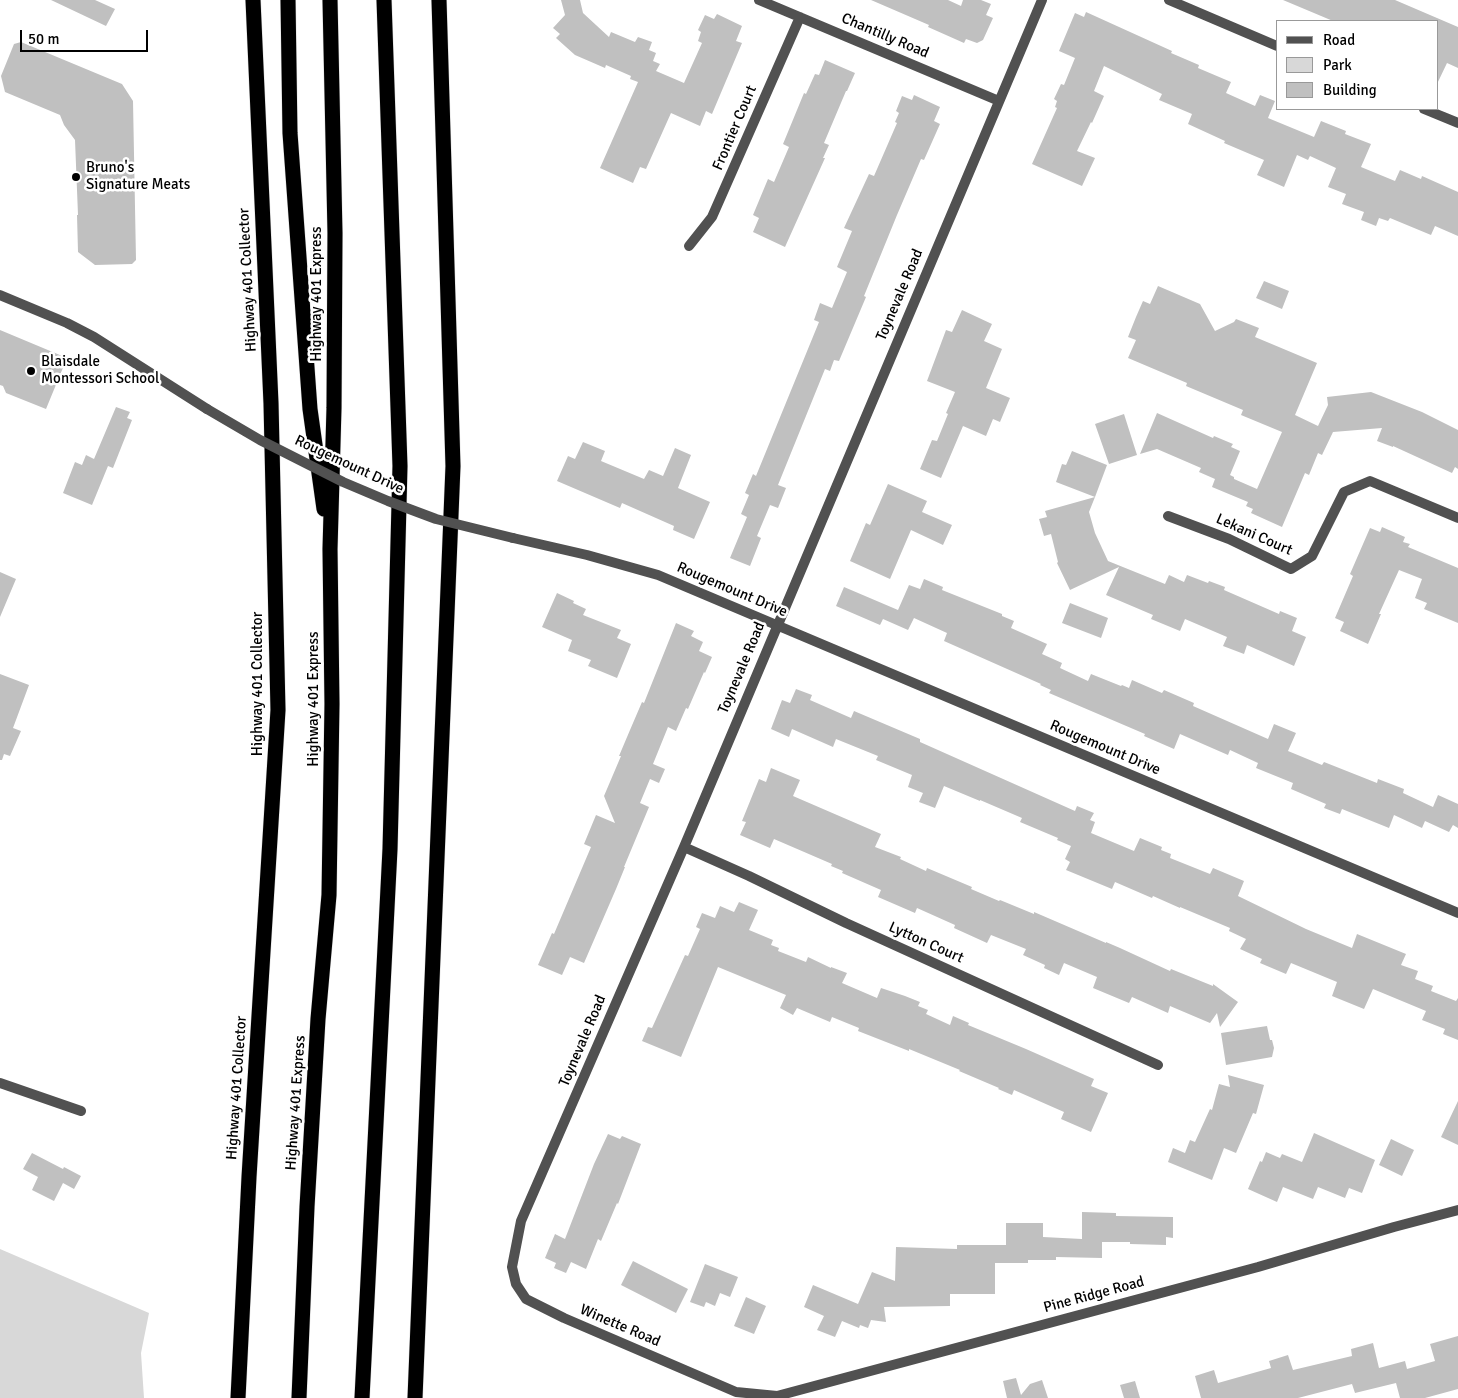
<!DOCTYPE html>
<style>
body{margin:0}
#map{position:relative;width:1458px;height:1398px;overflow:hidden;background:#fff;font-family:Signika,sans-serif}
canvas{display:block}
.legend{position:absolute;left:1276px;top:20px;width:162px;height:90px;box-sizing:border-box;background:#fff;border:1px solid #999;margin:0;padding:6px 9px;list-style:none;font-size:15px;color:#000}
.legend li{display:flex;align-items:center;gap:10px;height:25px}
.legend b{width:25px;border:1px solid #999}
.scale{position:absolute;left:20px;top:30px;width:128px;height:22px;box-sizing:border-box;border:2px solid #000;border-top:0;padding-left:6px;font-size:15px;line-height:18px;white-space:nowrap;color:#000;-webkit-text-stroke:4px #fff;paint-order:stroke}
</style>
<div id="map">
<canvas width="1458" height="1398"></canvas>
<ul class="legend">
<li><b style="height:6px;background:#515151"></b>Road</li>
<li><b style="height:14px;background:#d8d8d8"></b>Park</li>
<li><b style="height:14px;background:#c0c0c0"></b>Building</li>
</ul>
<div class="scale">50 m</div>
</div>
<script>
const c = document.querySelector('canvas').getContext('2d');
c.lineJoin = 'round';
function paint(path, color) {
  c.fillStyle = color;
  c.fill(path, 'evenodd');
}
function toPath(rows) {
  const path = new Path2D();
  for (const r of rows) {
    path.moveTo(r[0], r[1]);
    for (let i = 2; i < r.length; i += 2) path.lineTo(r[i], r[i + 1]);
  }
  return path;
}
function trace(path, color, width, dash) {
  c.strokeStyle = color;
  c.lineWidth = width;
  c.lineCap = dash ? 'butt' : 'round';
  c.setLineDash(dash || []);
  c.stroke(path);
}
function label(font, color, halo, rows, align = 'center') {
  c.font = font + ' Signika,sans-serif';
  c.lineWidth = 5;
  c.setLineDash([]);
  c.textBaseline = 'middle';
  c.strokeStyle = halo;
  c.fillStyle = color;
  for (const [text, x, y, turn = 0] of rows) {
    c.save();
    c.translate(x, y);
    c.rotate((+turn || 0) * Math.PI / 180);
    c.textAlign = isNaN(turn) ? turn : align;
    if (halo) c.strokeText(text, 0, 0);
    c.fillText(text, 0, 0);
    c.restore();
  }
}
paint(toPath([
 [0,1249,149,1313,141,1353,144,1398,0,1398]
]), '#d8d8d8');
paint(toPath([
 [51,0,95,0,115,9,106,26],
 [561,0,580,0,583,13,609,37,611,32,635,42,638,37,652,42,649,50,656,53,653,61,660,64,656,71,684,83,702,43,698,41,701,32,698,30,705,15,714,19,717,14,742,26,736,41,742,43,712,114,706,111,700,126,671,113,646,169,640,167,633,183,600,168,638,82,630,79,631,76,606,65,605,68,575,55,556,38,560,34,553,28,565,15],
 [871,0,948,0,961,6,963,0,981,0,991,4,986,15,993,18,983,40,977,43,966,39,964,43,928,27,929,25],
 [1283,0,1395,0,1458,27,1458,68,1447,63,1437,84,1437,21,1333,21],
 [1086,12,1172,51,1171,53,1199,65,1198,68,1231,82,1226,93,1255,106,1260,95,1275,101,1268,118,1314,137,1321,121,1346,131,1345,134,1371,144,1361,167,1395,181,1400,170,1421,179,1422,176,1458,192,1458,236,1435,226,1431,235,1390,218,1388,221,1379,218,1376,226,1361,220,1364,212,1342,204,1346,194,1328,187,1336,168,1310,156,1308,160,1297,155,1284,187,1257,175,1264,160,1224,143,1225,141,1188,124,1192,114,1159,100,1162,94,1104,66,1094,91,1104,96,1092,123,1091,122,1077,151,1095,158,1082,186,1032,164,1057,108,1055,107,1057,101,1054,99,1061,84,1064,85,1075,58,1059,51,1075,13,1084,17],
 [21,42,122,84,133,101,136,260,132,264,95,265,78,252,77,215,78,215,75,140,64,125,60,115,5,92,1,76,14,44],
 [825,60,855,73,847,91,846,91,824,143,829,145,823,158,825,158,785,247,753,232,759,218,753,215,768,179,774,182,789,147,783,144,804,93,806,94,815,74,819,75],
 [914,95,940,107,934,121,940,124,924,160,921,159,897,215,864,296,866,297,839,361,834,360,830,371,825,369,778,485,786,488,778,508,770,505,757,536,761,538,750,566,730,558,747,517,741,514,749,495,745,493,753,474,756,476,819,322,814,320,820,303,832,308,847,272,837,267,852,231,844,228,869,174,874,176,897,123,895,122,899,113,896,111,902,96,912,100],
 [1264,281,1289,291,1282,309,1256,298],
 [1158,286,1200,304,1215,331,1234,322,1236,319,1259,328,1255,337,1317,363,1295,415,1318,426,1328,405,1327,397,1371,392,1422,412,1458,430,1458,469,1455,467,1452,473,1393,446,1393,447,1377,441,1382,428,1333,432,1322,455,1318,453,1309,475,1305,473,1282,527,1251,513,1253,509,1246,506,1248,502,1212,487,1215,479,1199,472,1201,468,1157,449,1140,454,1157,413,1213,438,1214,436,1233,444,1231,447,1240,451,1230,475,1234,477,1234,479,1257,489,1282,432,1241,415,1243,410,1186,386,1187,383,1128,358,1136,340,1128,337,1136,317,1143,301,1150,304],
 [962,310,992,324,984,341,1002,349,986,388,1010,398,1000,422,993,419,986,436,963,426,941,478,920,469,932,440,937,441,948,414,946,413,955,392,927,381,946,330,952,332],
 [0,330,67,358,46,409,6,393,3,386,0,385],
 [116,407,130,412,127,418,132,420,113,468,108,466,92,505,63,493,75,462,82,465,86,455,94,459],
 [1124,414,1137,455,1109,464,1095,424],
 [583,442,605,451,601,461,644,479,649,470,663,476,675,448,691,455,678,488,710,502,694,539,673,530,674,526,622,503,620,508,557,481,568,456,575,459],
 [1072,451,1107,465,1095,497,1056,482,1062,464,1066,465],
 [888,484,927,501,922,512,952,525,943,545,911,530,890,579,850,561,866,523,870,525],
 [1095,497,1089,512,1095,533,1108,561,1165,584,1169,575,1184,582,1187,575,1208,583,1209,581,1225,587,1224,590,1279,614,1280,611,1297,618,1292,631,1306,637,1294,666,1247,645,1244,654,1223,646,1227,637,1185,619,1180,631,1151,619,1153,615,1106,595,1119,567,1070,590,1057,563,1058,562,1051,534,1044,536,1039,519,1047,517,1045,511],
 [1382,527,1405,537,1403,542,1410,544,1408,547,1458,568,1458,623,1424,609,1427,603,1415,598,1422,579,1399,570,1379,614,1381,614,1368,644,1340,631,1344,622,1335,618,1353,576,1350,574,1370,528,1380,532],
 [0,572,16,579,0,617],
 [924,579,943,587,942,590,1002,614,1002,616,1014,621,1011,628,1047,644,1042,654,1062,663,1060,668,1088,681,1091,674,1121,686,1122,685,1129,688,1132,680,1162,693,1164,690,1194,703,1193,706,1268,739,1274,724,1296,733,1288,751,1322,765,1324,762,1377,783,1378,779,1404,789,1403,793,1433,807,1438,795,1458,804,1458,828,1453,825,1449,832,1425,821,1422,828,1394,815,1389,828,1342,809,1340,814,1324,808,1326,804,1291,789,1293,783,1256,768,1258,763,1230,750,1228,755,1180,734,1174,749,1144,736,1145,734,1049,693,1051,690,1040,685,1041,684,944,641,947,633,914,618,908,630,883,619,880,625,836,606,844,587,898,610,909,585,920,589],
 [557,593,574,601,573,603,586,609,583,615,621,630,617,638,631,644,617,678,588,666,591,660,568,651,572,640,542,627],
 [1070,603,1108,618,1101,638,1062,623],
 [676,623,694,631,691,636,703,642,699,651,712,657,705,673,704,672,688,709,686,708,676,731,668,727,653,764,665,769,659,783,650,779,640,803,649,807,624,867,625,867,616,889,584,963,570,957,562,975,538,965,552,933,554,934,591,847,584,844,596,815,615,823,604,796,621,756,619,756,630,730,642,702,644,703],
 [0,674,29,685,13,728,21,731,10,756,4,754,2,760,0,760],
 [796,689,812,695,810,700,851,718,854,711,920,739,920,742,1075,811,1077,806,1094,813,1090,820,1095,822,1091,833,1134,851,1140,838,1162,847,1161,850,1171,854,1170,858,1210,874,1213,868,1244,881,1238,896,1306,929,1352,948,1357,934,1406,954,1401,965,1418,971,1415,979,1433,986,1431,991,1456,1001,1458,998,1458,1040,1443,1034,1445,1029,1422,1020,1426,1011,1373,989,1364,1009,1332,996,1337,982,1291,963,1286,974,1260,963,1262,959,1240,949,1246,939,1229,931,1230,928,1180,907,1180,908,1153,896,1152,898,1115,882,1112,889,1066,870,1070,862,1065,859,1071,846,1057,840,1058,838,1020,822,1022,818,980,800,980,801,944,786,935,808,919,802,923,793,908,787,912,775,876,760,878,756,836,739,833,747,792,729,789,737,771,729,782,700,790,703],
 [771,768,800,780,793,796,881,834,875,847,901,857,900,859,926,871,927,868,972,887,971,889,999,901,1000,900,1034,914,1034,912,1106,943,1106,942,1120,948,1170,971,1171,969,1213,986,1213,984,1238,1002,1220,1027,1217,1013,1210,1023,1170,1006,1168,1013,1132,997,1129,1003,1093,988,1097,977,1064,963,1059,975,1044,968,1045,965,1023,955,1026,949,991,935,987,943,954,928,955,925,917,908,915,913,878,897,881,890,842,873,843,871,831,866,832,864,774,839,770,848,740,835,746,822,742,821,759,779,766,782],
 [739,902,758,910,749,930,773,940,771,945,779,948,778,951,806,962,808,957,831,968,831,967,847,973,842,983,877,998,881,988,905,996,920,1002,918,1006,928,1010,926,1014,950,1025,953,1016,969,1023,968,1025,1026,1049,1094,1079,1091,1086,1108,1093,1091,1132,1061,1119,1064,1112,1014,1090,1012,1095,998,1089,999,1088,959,1071,960,1070,909,1049,909,1051,858,1031,859,1028,832,1017,830,1022,797,1008,793,1015,780,1008,786,995,718,967,681,1057,642,1041,648,1027,652,1028,685,955,688,956,700,929,696,927,702,913,715,918,720,906,734,912],
 [1267,1026,1270,1040,1272,1040,1274,1048,1272,1057,1226,1065,1221,1033],
 [1228,1075,1264,1085,1256,1114,1253,1113,1236,1153,1224,1148,1212,1180,1168,1162,1173,1148,1185,1153,1190,1140,1195,1142,1210,1109,1212,1110,1219,1084,1230,1087],
 [1458,1101,1458,1145,1441,1137],
 [1314,1133,1375,1160,1362,1193,1349,1188,1345,1198,1318,1187,1313,1199,1283,1187,1277,1202,1248,1189,1260,1161,1262,1162,1266,1152,1280,1158,1282,1154,1302,1162],
 [608,1134,620,1139,622,1136,641,1144,618,1204,617,1203,601,1241,598,1239,586,1269,571,1262,566,1273,554,1268,556,1263,545,1258,555,1234,565,1239,594,1164],
 [1391,1139,1414,1150,1402,1176,1379,1165],
 [32,1153,63,1169,64,1167,81,1176,74,1189,63,1183,54,1201,32,1190,38,1177,23,1169],
 [1082,1212,1116,1213,1116,1216,1173,1217,1173,1238,1166,1237,1166,1245,1130,1244,1130,1242,1102,1242,1102,1258,1056,1257,1056,1260,1028,1260,1028,1263,995,1263,995,1294,950,1294,950,1306,884,1307,886,1322,871,1320,868,1328,860,1325,859,1328,842,1321,835,1337,817,1330,824,1316,804,1307,813,1285,858,1304,872,1272,895,1281,896,1247,957,1249,957,1245,1006,1245,1006,1223,1043,1223,1043,1237,1082,1239],
 [633,1261,688,1289,676,1313,621,1285],
 [705,1264,738,1277,730,1297,720,1293,715,1306,706,1302,704,1307,690,1302],
 [746,1297,766,1306,754,1334,734,1326],
 [1458,1336,1458,1389,1425,1398,1400,1398,1396,1383,1355,1393,1352,1384,1298,1398,1201,1398,1195,1376,1214,1370,1218,1383,1271,1368,1269,1361,1288,1355,1293,1370,1352,1356,1351,1349,1373,1343,1379,1368,1405,1361,1407,1369,1435,1361,1430,1344],
 [1016,1378,1021,1395,1030,1384,1042,1380,1048,1398,1007,1398,1003,1381],
 [1135,1381,1140,1398,1124,1398,1120,1385]
]), '#c0c0c0');
const highway = toPath([
 [288,0,290,133,310,409,324,509],
 [238,1398,249,1177,278,710,271,403,253,0],
 [299,1398,307,1207,318,1019,329,895,332,704,330,549,334,408,335,233,330,0],
 [362,1398,390,849,400,466,384,0],
 [415,1398,453,466,439,0]
]);
trace(highway, '#dbdbdb', 16);
trace(toPath([
 [759,0,999,101],
 [1042,0,684,847,521,1221,512,1267,516,1284,526,1299,564,1318,736,1392,777,1396,1258,1267,1394,1227,1458,1210],
 [1169,0,1277,46],
 [1424,109,1458,123],
 [689,246,712,217,800,17],
 [0,295,67,323,94,337,207,409],
 [1168,516,1229,539,1291,569,1312,556,1344,492,1370,481,1458,518],
 [513,538,587,555,658,575,1458,913],
 [684,847,749,876,846,923,1158,1065],
 [0,1083,81,1111]
]), '#515151', 10);
trace(highway, '#000', 15);
trace(toPath([
 [207,409,260,440,343,482,388,501,436,519,513,538]
]), '#515151', 10);
for (const [x, y, r, color] of [
 [76,177,5,"#000"],
 [31,371,5,"#000"]
]) {
  const dot = new Path2D();
  dot.arc(x, y, r, 0, 2 * Math.PI);
  c.fillStyle = color;
  c.fill(dot);
  trace(dot, '#fff', 2);
}
label('15px', '#000', '#fff', [
 ["Chantilly Road",885,36,23],
 ["Frontier Court",735,128,-67],
 ["Highway 401 Collector",248,280,-93],
 ["Highway 401 Express",317,294,-90],
 ["Toynevale Road",900,295,-67],
 ["Rougemount Drive",349,465,25],
 ["Lekani Court",1254,535,24],
 ["Rougemount Drive",732,590,23],
 ["Toynevale Road",742,668,-67],
 ["Highway 401 Collector",258,684,-90],
 ["Highway 401 Express",314,699,-90],
 ["Rougemount Drive",1105,748,23],
 ["Lytton Court",926,943,24],
 ["Toynevale Road",583,1041,-67],
 ["Highway 401 Collector",237,1088,-86],
 ["Highway 401 Express",296,1103,-86],
 ["Pine Ridge Road",1094,1295,-15],
 ["Winette Road",620,1326,23]
]);
label('15px', '#000', '#fff', [
 ["Bruno's",86,168],
 ["Signature Meats",86,185],
 ["Blaisdale",41,362],
 ["Montessori School",41,379]
], 'left');
</script>
